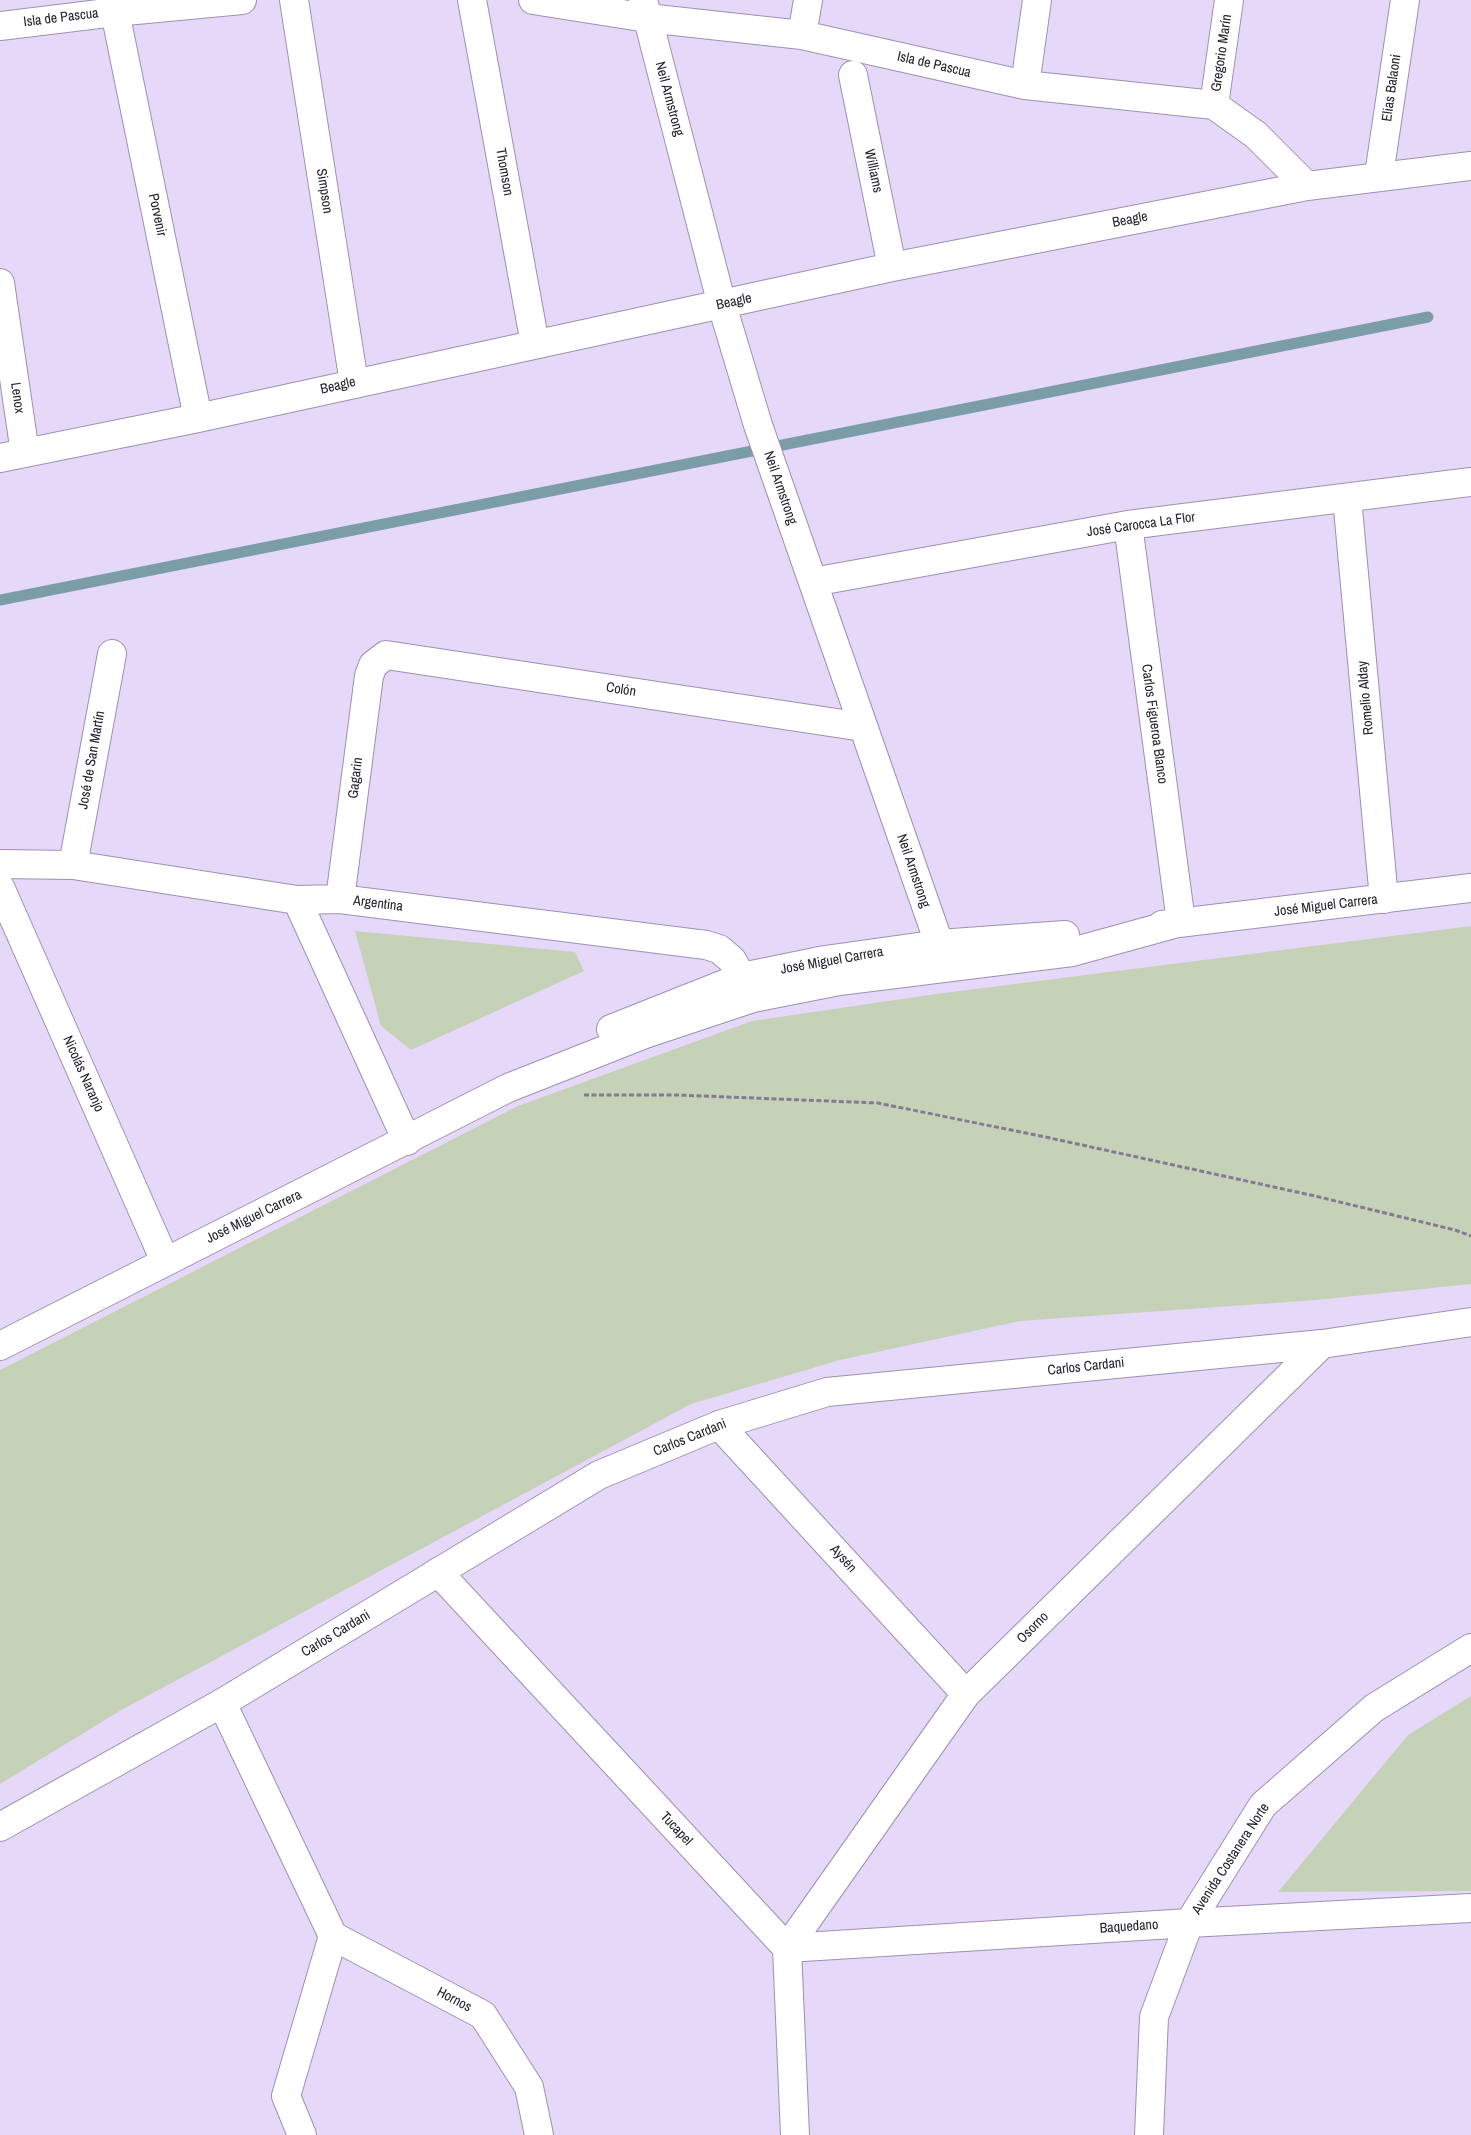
<!DOCTYPE html>
<meta charset="utf-8">
<style>
body{margin:0}
canvas{display:block;background:#e5d8f9}
</style>
<canvas width="1471" height="2135"></canvas>
<script>
const c = document.querySelector('canvas').getContext('2d');
c.lineJoin = 'round';
function paint(path, color) {
  c.fillStyle = color;
  c.fill(path, 'evenodd');
}
function toPath(rows) {
  const path = new Path2D();
  for (const r of rows) {
    path.moveTo(r[0], r[1]);
    for (let i = 2; i < r.length; i += 2) path.lineTo(r[i], r[i + 1]);
  }
  return path;
}
function trace(path, color, width, dash) {
  c.strokeStyle = color;
  c.lineWidth = width;
  c.lineCap = dash ? 'butt' : 'round';
  c.setLineDash(dash || []);
  c.stroke(path);
}
function label(font, color, halo, rows, align = 'center') {
  c.font = font + ' "Archivo Narrow",sans-serif';
  c.lineWidth = 4;
  c.setLineDash([]);
  c.textBaseline = 'middle';
  c.strokeStyle = halo;
  c.fillStyle = color;
  for (const [text, x, y, turn = 0] of rows) {
    c.save();
    c.translate(x, y);
    c.rotate((+turn || 0) * Math.PI / 180);
    c.textAlign = isNaN(turn) ? turn : align;
    if (halo) c.strokeText(text, 0, 0);
    c.fillText(text, 0, 0);
    c.restore();
  }
}
paint(toPath([
 [1471,926,1471,1284,1316,1300,1020,1321,840,1360,691,1404,123,1709,0,1784,0,1370,518,1106,752,1021,936,994],
 [355,931,575,952,584,971,411,1050,381,1026],
 [1471,1696,1471,1891,1278,1892,1408,1735]
]), '#c6d2b8');
trace(toPath([
 [0,600,1428,317]
]), '#7a9da6', 11);
const street = toPath([
 [294,0,354,383],
 [472,0,535,344],
 [533,0,647,18,802,35,1025,85,1214,105,1256,135,1307,186],
 [643,0,722,305,758,425,947,966],
 [115,12,198,418],
 [0,26,115,12,242,0],
 [802,35,808,0],
 [853,75,892,267],
 [1025,85,1037,0],
 [1214,105,1229,0],
 [1379,175,1405,0],
 [0,283,25,453],
 [0,458,198,418,892,267,1307,186,1471,166],
 [1347,498,1384,899],
 [1128,525,1181,922],
 [813,582,1128,525,1471,482],
 [73,865,112,654],
 [0,887,165,1261],
 [340,899,369,676,373,665,386,655,863,727],
 [297,900,340,899,706,945,719,949,732,960,742,977],
 [719,1425,966,1694],
 [438,1572,787,1948,795,2135],
 [222,1703,333,1936,483,2015,529,2087,539,2135],
 [787,1948,966,1694,1322,1344],
 [787,1948,1189,1923,1471,1908],
 [302,2135,286,2096,333,1936]
]);
const secondary = toPath([
 [0,864,73,865,297,900,407,1141],
 [1162,925,1471,888],
 [611,1029,742,977,825,960,939,944,1065,935],
 [0,1346,508,1088,645,1034,753,998,839,981,1072,952,1181,922],
 [0,1827,222,1703,599,1475,719,1425,827,1392,1322,1344,1471,1322],
 [1149,2135,1154,2017,1189,1923,1263,1805,1374,1708,1471,1648]
]);
trace(street, '#9e91b0', 30);
trace(secondary, '#9e91b0', 30);
trace(toPath([
 [584,1095,678,1095,878,1103,1050,1138,1315,1196,1455,1230,1471,1236]
]), '#837b91', 3, [5, 2.5]);
trace(street, '#fff', 28);
trace(secondary, '#fff', 28);
label('14px', '#25212d', '#fff', [
 ["Isla de Pascua",61,18,-7],
 ["Gregorio Marín",1222,53,-82],
 ["Isla de Pascua",934,65,13],
 ["Elias Balaoni",1392,88,-82],
 ["Neil Armstrong",669,99,75],
 ["Williams",873,171,78],
 ["Thomson",504,172,80],
 ["Simpson",324,191,81],
 ["Porvenir",157,215,78],
 ["Beagle",1130,220,-11],
 ["Beagle",734,302,-12],
 ["Beagle",338,386,-13],
 ["Lenox",17,398,82],
 ["Neil Armstrong",780,488,71],
 ["José Carocca La Flor",1141,525,-8],
 ["Colón",621,690,9],
 ["Romelio Alday",1366,698,-95],
 ["Carlos Figueroa Blanco",1154,724,82],
 ["José de San Martín",92,760,-80],
 ["Gagarin",356,778,-83],
 ["Neil Armstrong",913,871,71],
 ["Argentina",378,904,7],
 ["José Miguel Carrera",1326,906,-7],
 ["José Miguel Carrera",832,961,-10],
 ["Nicolás Naranjo",83,1074,66],
 ["José Miguel Carrera",254,1217,-26],
 ["Carlos Cardani",1086,1367,-6],
 ["Carlos Cardani",690,1438,-22],
 ["Aysén",843,1559,48],
 ["Osorno",1033,1628,-45],
 ["Carlos Cardani",336,1634,-31],
 ["Tucapel",676,1829,47],
 ["Avenida Costanera Norte",1231,1859,-57],
 ["Baquedano",1129,1927,-4],
 ["Hornos",454,2000,28]
]);
</script>
